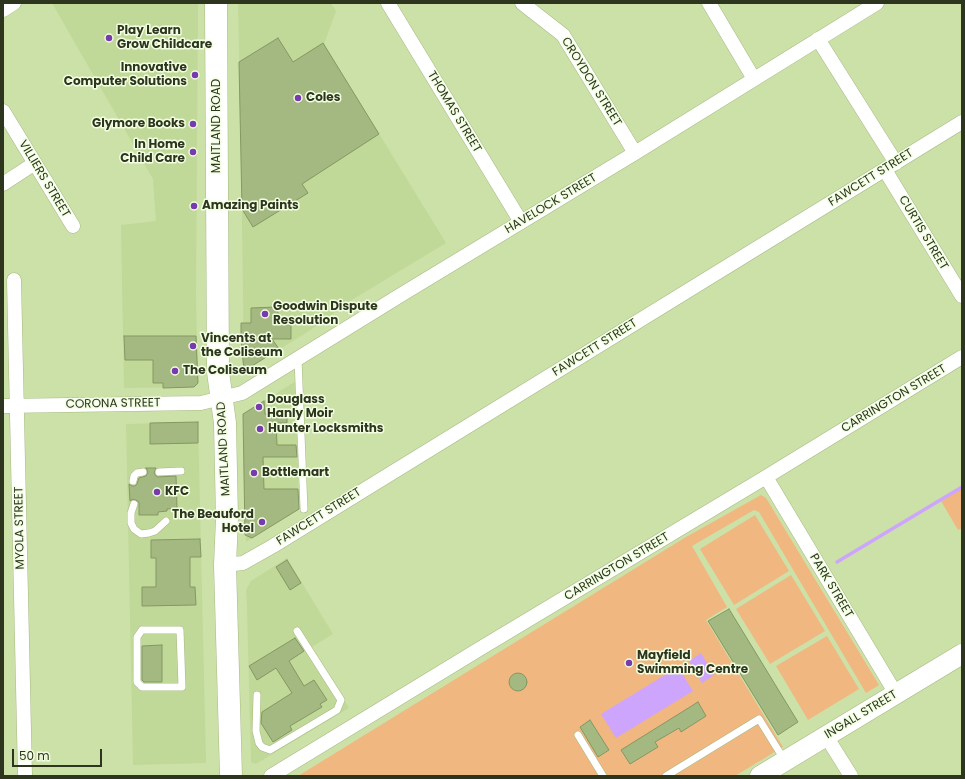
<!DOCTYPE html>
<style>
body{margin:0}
#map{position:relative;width:965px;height:779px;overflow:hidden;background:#cce1a8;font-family:Poppins,sans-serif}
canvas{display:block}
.frame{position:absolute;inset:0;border:4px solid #2d351e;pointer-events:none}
.scale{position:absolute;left:12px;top:749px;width:90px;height:18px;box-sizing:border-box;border:2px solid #2d351e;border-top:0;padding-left:5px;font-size:12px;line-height:14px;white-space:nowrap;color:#2d351e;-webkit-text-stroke:3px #f2fee1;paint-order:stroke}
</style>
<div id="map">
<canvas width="965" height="779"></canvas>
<div class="frame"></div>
<div class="scale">50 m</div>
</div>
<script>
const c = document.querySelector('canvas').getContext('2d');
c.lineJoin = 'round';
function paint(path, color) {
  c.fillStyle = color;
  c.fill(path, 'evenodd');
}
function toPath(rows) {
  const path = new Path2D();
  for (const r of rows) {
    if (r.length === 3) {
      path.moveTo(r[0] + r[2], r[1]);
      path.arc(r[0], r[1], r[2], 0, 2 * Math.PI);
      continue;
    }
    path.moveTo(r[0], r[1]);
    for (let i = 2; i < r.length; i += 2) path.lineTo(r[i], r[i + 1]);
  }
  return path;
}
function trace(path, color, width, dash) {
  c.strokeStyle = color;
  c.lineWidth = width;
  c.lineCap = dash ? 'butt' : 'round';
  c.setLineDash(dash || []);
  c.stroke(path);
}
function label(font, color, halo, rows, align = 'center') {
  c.font = font + ' Poppins,sans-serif';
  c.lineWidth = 3;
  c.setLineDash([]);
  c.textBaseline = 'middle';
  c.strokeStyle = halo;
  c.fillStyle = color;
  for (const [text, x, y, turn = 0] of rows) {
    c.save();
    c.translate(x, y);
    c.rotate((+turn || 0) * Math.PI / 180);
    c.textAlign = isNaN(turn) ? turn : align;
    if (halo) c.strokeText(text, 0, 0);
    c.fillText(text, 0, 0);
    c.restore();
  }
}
paint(toPath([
 [52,3,198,3,196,297,198,385,194,387,124,388,121,225,156,221,153,179],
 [238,3,331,3,336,11,324,44,446,243,355,298,306,333,244,371,241,142],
 [296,381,299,509,246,542,243,414],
 [198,422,206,763,133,765,126,424],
 [287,558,333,634,312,647,349,708,256,764,251,762,247,608,246,590,251,581]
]), '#c0d898');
paint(toPath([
 [962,487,962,528,958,530,941,501],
 [761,495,766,498,879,685,866,693,759,512,754,510,692,546,727,607,706,620,783,747,735,776,298,776,686,537],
 [755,515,789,571,734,605,700,549],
 [791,575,825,631,770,664,736,609],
 [827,636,859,689,808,720,776,666]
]), '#f0b780');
paint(toPath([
 [701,653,714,675,702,683,689,661],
 [678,667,693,691,616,738,601,714]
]), '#cea5fd');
trace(toPath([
 [837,562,962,487]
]), '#cea5fd', 3.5);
const building = toPath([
 [278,38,293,62,323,43,379,134,302,184,308,193,253,227,242,209,239,62,278,38],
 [278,307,278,323,291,323,291,339,272,339,279,349,244,371,241,339,241,323,251,323,251,308,278,307],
 [124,336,196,336,198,383,194,387,163,388,163,383,153,383,153,360,125,360,124,336],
 [264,401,265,414,287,413,287,423,276,423,277,445,296,445,297,457,263,457,264,489,298,489,299,509,252,538,245,535,243,414,264,401],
 [198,422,198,443,150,444,150,423,198,422],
 [146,468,156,468,154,473,157,477,176,476,177,508,167,509,167,511,158,512,158,515,139,515,139,503,138,501,133,499,130,501,129,484,132,486,135,486,137,484,139,478,146,476,148,472,146,468],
 [200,539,201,557,190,557,190,587,195,587,196,605,142,606,142,587,156,587,156,558,151,558,151,540,200,539],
 [287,560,301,583,290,590,276,567,287,560],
 [729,609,798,722,778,735,708,621,729,609],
 [295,638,304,651,289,661,304,686,314,680,327,700,320,704,322,707,290,726,292,730,273,742,261,723,262,712,292,693,276,668,257,680,249,666,295,638],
 [162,645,162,682,144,682,142,680,142,646,162,645],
 [518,682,9],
 [698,702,706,716,681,732,679,728,655,742,658,747,630,764,621,750,698,702],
 [590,720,609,750,598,757,580,727,590,720]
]);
paint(building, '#a4b881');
trace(building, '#849862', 1);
const service = toPath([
 [298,359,304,509],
 [159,472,181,471],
 [133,481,134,476,137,473,143,472],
 [134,504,131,513,131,523,134,529,141,534,149,533,155,531,166,521],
 [142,630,180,630,182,687,142,687,137,682,137,637,142,630],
 [257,695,256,731,259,743,262,747,270,750,337,710,341,700,297,631],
 [578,735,603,776],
 [666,776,759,719,785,761]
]);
const minor = toPath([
 [388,3,521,222],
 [522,3,563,35,635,153],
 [709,3,754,79],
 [3,10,14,3],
 [818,39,896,163],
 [3,111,73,226],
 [885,170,962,296],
 [3,184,35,163],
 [14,280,25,776],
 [3,406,201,403,242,393,399,296,635,153,877,3],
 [766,477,896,694],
 [225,565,243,563,273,546,962,122],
 [826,736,851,776],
 [271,776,481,648,766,477,962,357]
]);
const secondary = toPath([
 [760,776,962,654]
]);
const primary = toPath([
 [216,3,218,372,225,423,227,519,225,565,231,776]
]);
trace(service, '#a6ba83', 8);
trace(minor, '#a6ba83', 15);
trace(secondary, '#a6ba83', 21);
trace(primary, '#a6ba83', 23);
trace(service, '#fff', 7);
trace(minor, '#fff', 14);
trace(secondary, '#fff', 20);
trace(primary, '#fff', 22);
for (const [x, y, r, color] of [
 [109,38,4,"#783aaf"],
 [195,75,4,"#783aaf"],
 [298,98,4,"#783aaf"],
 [193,124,4,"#783aaf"],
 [193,152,4,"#783aaf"],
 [194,206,4,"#783aaf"],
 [265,314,4,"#783aaf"],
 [193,346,4,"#783aaf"],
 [175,371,4,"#783aaf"],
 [259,407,4,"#783aaf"],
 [260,429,4,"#783aaf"],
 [254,473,4,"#783aaf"],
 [157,492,4,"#783aaf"],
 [262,522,4,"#783aaf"],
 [629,663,4,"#783aaf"]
]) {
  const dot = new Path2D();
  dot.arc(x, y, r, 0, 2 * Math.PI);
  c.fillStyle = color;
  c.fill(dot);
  trace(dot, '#f2fee1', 1.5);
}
label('bold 12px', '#2d351e', '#f2fee1', [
 ["Play Learn",117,31],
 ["Grow Childcare",117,45],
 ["Innovative",187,68,"right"],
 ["Computer Solutions",187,82,"right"],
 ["Coles",306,98],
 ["Glymore Books",185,124,"right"],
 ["In Home",185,145,"right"],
 ["Child Care",185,159,"right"],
 ["Amazing Paints",202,206],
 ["Goodwin Dispute",273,307],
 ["Resolution",273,321],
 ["Vincents at",201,339],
 ["the Coliseum",201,353],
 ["The Coliseum",183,371],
 ["Douglass",267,400],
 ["Hanly Moir",267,414],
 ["Hunter Locksmiths",268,429],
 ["Bottlemart",262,473],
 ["KFC",165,492],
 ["The Beauford",254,515,"right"],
 ["Hotel",254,529,"right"],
 ["Mayfield",637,656],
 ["Swimming Centre",637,670]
], 'left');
label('12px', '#2d351e', '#f2fee1', [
 ["CROYDON STREET",591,82,58],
 ["THOMAS STREET",454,112,59],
 ["MAITLAND ROAD",217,126,-90],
 ["FAWCETT STREET",871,178,-32],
 ["VILLIERS STREET",44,179,59],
 ["HAVELOCK STREET",551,204,-31],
 ["CURTIS STREET",923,233,59],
 ["FAWCETT STREET",595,348,-32],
 ["CARRINGTON STREET",894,399,-31],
 ["CORONA STREET",113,404,-1],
 ["MAITLAND ROAD",224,449,-93],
 ["FAWCETT STREET",319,517,-32],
 ["MYOLA STREET",20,528,-91],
 ["CARRINGTON STREET",617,567,-31],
 ["PARK STREET",831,586,59],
 ["INGALL STREET",861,715,-31]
]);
</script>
